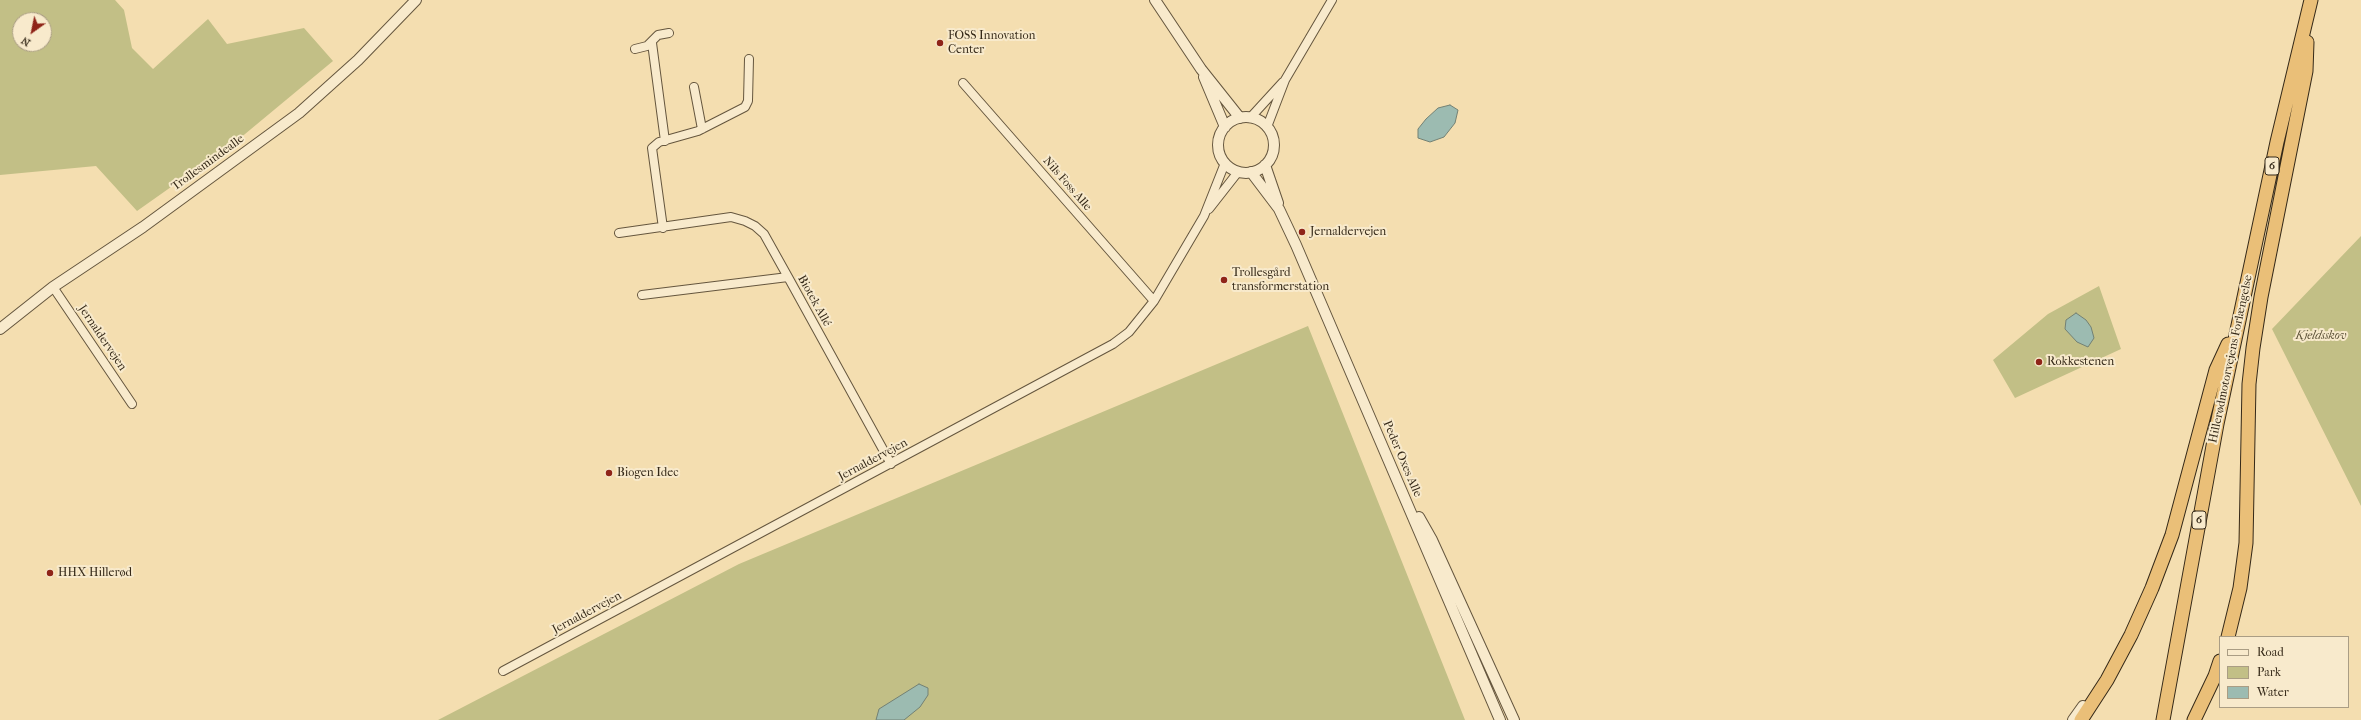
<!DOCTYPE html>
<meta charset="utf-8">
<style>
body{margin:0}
#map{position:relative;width:2361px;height:720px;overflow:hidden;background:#f4deb0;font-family:"IM FELL French Canon",serif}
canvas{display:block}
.legend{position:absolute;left:2219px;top:636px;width:130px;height:72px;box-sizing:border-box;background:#f8eacc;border:1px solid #aa9d84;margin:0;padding:5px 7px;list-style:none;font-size:12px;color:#352918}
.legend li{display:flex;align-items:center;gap:8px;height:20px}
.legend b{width:20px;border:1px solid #aa9d84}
.north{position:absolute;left:12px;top:12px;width:40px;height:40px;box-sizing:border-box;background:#f8eacc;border:1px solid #aa9d84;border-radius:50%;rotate:213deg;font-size:11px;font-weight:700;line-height:16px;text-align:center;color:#352918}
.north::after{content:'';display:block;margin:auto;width:14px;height:18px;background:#8f2418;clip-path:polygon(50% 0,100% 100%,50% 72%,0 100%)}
</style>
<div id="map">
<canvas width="2361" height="720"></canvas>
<ul class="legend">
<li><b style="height:5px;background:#f8eacc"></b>Road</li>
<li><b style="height:11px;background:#c2bf86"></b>Park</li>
<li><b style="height:11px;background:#9cbbb1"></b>Water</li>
</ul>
<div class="north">N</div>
</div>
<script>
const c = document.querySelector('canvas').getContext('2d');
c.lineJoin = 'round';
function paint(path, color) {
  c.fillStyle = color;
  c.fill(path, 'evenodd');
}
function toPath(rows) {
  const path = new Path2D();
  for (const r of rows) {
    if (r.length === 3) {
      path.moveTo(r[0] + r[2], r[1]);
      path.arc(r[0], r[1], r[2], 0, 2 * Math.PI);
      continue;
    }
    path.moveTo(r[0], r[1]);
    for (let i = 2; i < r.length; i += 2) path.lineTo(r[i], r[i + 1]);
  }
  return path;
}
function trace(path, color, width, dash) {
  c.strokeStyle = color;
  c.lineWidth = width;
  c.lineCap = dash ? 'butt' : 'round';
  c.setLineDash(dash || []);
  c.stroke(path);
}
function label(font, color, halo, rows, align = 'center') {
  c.font = font + ' "IM FELL French Canon",serif';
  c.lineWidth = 4;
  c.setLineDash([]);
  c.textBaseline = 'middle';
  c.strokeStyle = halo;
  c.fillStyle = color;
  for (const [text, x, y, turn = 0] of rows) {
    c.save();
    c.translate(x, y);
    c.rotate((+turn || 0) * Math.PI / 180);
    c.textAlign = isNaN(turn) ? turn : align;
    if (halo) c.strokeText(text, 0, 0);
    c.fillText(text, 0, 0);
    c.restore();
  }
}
paint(toPath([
 [0,0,115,0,124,10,132,48,153,69,208,19,227,44,304,28,333,61,239,139,137,211,96,166,0,175],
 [20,20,44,20,44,44,20,44],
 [2361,236,2361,506,2272,329],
 [2099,286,2121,349,2015,398,1993,360,2048,314],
 [1308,326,1465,720,438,720,739,564]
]), '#c2bf86');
const water = toPath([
 [1450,105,1458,110,1455,123,1444,137,1430,142,1418,138,1418,129,1426,119,1438,108,1450,105],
 [2076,313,2086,320,2091,327,2094,338,2088,347,2077,342,2065,329,2066,320,2076,313],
 [919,684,928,688,928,695,920,707,904,720,876,720,879,709,919,684]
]);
paint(water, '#9cbbb1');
trace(water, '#738174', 1);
const minor = toPath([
 [652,43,665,141],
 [635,49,647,46,658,35,669,33],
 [963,83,1154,301],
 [694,87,702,129],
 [1250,118,1283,82],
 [1267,127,1285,80,1332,0],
 [1209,209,1238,172],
 [663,228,652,148,659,142,698,131,745,107,748,101,749,59],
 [619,233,731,217,745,221,755,226,764,234,788,277],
 [53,287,132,404],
 [642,295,788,277,891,464],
 [503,671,1113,344,1129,332,1154,301,1204,216,1225,163]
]);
const tertiary = toPath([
 [1155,0,1201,69,1240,118],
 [1204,77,1225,127],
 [1246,145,28],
 [1265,165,1278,203],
 [1251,172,1279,209,1296,245,1500,720],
 [0,329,53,287,143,227,299,113,358,60,416,0],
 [1419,517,1432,540,1514,720],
 [2073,720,2083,706]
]);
const trunk = toPath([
 [2228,637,2240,588,2246,543,2249,384,2253,348,2261,297,2306,71,2307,42],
 [2081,720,2107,680,2131,635,2152,588,2172,535,2216,370,2228,344],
 [2163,720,2217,424,2277,142,2311,0],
 [2194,720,2215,676,2220,661]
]);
trace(minor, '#65563e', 10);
trace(tertiary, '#65563e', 12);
trace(trunk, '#352918', 15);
trace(minor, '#f8eacc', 8);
trace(tertiary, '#f8eacc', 10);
trace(trunk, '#eabf78', 13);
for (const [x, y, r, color] of [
 [940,43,4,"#8f2418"],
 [1302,232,4,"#8f2418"],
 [1224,280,4,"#8f2418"],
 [2039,362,4,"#8f2418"],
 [609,473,4,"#8f2418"],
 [50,573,4,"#8f2418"]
]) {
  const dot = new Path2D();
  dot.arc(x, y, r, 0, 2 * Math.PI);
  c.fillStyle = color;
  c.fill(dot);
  trace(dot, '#f8eacc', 1.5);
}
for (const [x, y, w] of [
 [2272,166,14],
 [2199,520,14]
]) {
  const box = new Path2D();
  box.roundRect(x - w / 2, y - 9, w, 18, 3);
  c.fillStyle = '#f8eacc';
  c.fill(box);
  trace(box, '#352918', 1);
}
label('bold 11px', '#352918', null, [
 ["6",2272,166],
 ["6",2199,520]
]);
label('12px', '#352918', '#f8eacc', [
 ["FOSS Innovation",948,36],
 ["Center",948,50],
 ["Jernaldervejen",1310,232],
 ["Trollesgård",1232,273],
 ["transformerstation",1232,287],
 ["Rokkestenen",2047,362],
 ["Biogen Idec",617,473],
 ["HHX Hillerød",58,573]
], 'left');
label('12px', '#352918', '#f8eacc', [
 ["Trollesmindealle",208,163,-36],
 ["Nils Foss Alle",1067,184,49],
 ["Biotek Allé",814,301,61],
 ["Jernaldervejen",102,338,56],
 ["Hillerødmotorvejens Forlængelse",2231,359,-78],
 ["Peder Oxes Alle",1402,459,67],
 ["Jernaldervejen",873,460,-28],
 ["Jernaldervejen",587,613,-28]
]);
label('italic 12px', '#584e34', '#f8eacc', [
 ["Kjeldsskov",2321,336]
]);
</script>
